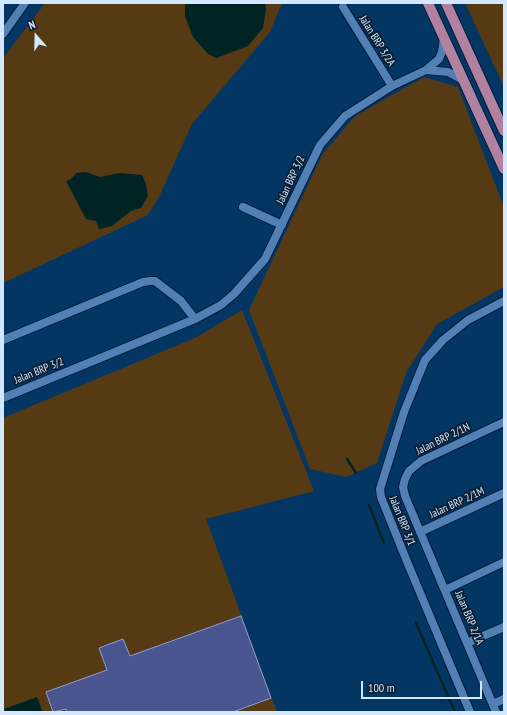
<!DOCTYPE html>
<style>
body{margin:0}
#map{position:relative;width:507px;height:715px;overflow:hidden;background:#043664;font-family:"PT Sans Narrow",sans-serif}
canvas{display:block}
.frame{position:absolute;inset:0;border:4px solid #d3e7fe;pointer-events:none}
.north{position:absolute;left:16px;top:16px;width:40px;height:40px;-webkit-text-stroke:3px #0b1e32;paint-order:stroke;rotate:340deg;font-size:11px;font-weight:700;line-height:16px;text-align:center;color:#d3e7fe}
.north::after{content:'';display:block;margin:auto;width:14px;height:18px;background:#d3e7fe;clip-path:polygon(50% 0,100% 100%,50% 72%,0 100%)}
.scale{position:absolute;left:361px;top:681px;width:121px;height:18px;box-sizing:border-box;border:2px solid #d3e7fe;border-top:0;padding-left:5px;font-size:12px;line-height:14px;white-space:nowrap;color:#d3e7fe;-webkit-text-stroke:3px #0b1e32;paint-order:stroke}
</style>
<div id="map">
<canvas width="507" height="715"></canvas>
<div class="frame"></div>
<div class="north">N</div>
<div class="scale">100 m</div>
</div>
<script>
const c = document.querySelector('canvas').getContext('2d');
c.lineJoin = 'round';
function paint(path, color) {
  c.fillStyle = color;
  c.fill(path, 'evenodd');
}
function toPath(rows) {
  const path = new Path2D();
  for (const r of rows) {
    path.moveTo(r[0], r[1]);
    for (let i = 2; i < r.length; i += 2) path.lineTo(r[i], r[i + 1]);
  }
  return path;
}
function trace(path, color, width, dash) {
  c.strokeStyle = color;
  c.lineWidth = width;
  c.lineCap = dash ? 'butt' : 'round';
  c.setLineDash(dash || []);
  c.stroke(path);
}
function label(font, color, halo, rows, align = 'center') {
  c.font = font + ' "PT Sans Narrow",sans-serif';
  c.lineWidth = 3.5;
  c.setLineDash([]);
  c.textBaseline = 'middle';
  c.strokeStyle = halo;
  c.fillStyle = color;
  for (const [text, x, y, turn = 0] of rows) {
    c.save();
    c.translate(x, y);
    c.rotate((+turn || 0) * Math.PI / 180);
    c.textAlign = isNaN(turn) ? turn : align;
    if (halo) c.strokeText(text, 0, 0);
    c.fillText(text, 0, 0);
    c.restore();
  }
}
paint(toPath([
 [45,3,282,3,270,32,192,124,160,195,148,215,3,283,3,58],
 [465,3,504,3,504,87],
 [424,77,458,87,504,207,504,287,437,324,406,373,377,463,346,477,310,469,249,310,322,155,355,116],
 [242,310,314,491,206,519,277,712,3,712,3,418,195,338]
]), '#553a14');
paint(toPath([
 [185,3,265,3,266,9,263,28,248,46,216,58,208,54,193,37,185,16],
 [86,172,100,177,120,173,142,175,146,184,148,196,141,208,131,211,112,226,99,229,96,221,86,219,66,181,71,179,76,173],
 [37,697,43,712,5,712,4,709]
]), '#002423');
trace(toPath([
 [347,459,356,473],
 [369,505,384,543],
 [416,623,455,712]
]), '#002423', 2.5);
const building = toPath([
 [241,616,271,698,233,712,67,712,66,709,53,712,46,692,107,670,99,648,123,639,130,656,241,616]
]);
paint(building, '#48558f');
trace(building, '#8d9ede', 1);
const minor = toPath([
 [343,7,392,86],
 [3,34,25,3],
 [426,70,448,72,463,80],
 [243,207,282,225],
 [3,340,143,282,150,281,155,281,181,301,195,319],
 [3,398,195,319,221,305,234,294,265,259,320,145,345,116,392,86,426,70,439,59,442,52,444,38],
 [420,532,504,493],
 [445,590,504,562],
 [467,643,504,627],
 [493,704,504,699],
 [470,712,408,564,381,497,380,489,404,412,425,360,443,340,468,320,504,301],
 [496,712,405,496,403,487,405,479,409,471,421,461,504,422]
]);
const major = toPath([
 [428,3,504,169],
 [446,3,504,131]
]);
trace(minor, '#001d3f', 10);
trace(major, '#001d3f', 12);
trace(minor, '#5280b4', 8);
trace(major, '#b182a0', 10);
label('11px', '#d3e7fe', '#0b1e32', [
 ["Jalan BRP 3/2A",377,41,58],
 ["Jalan BRP 3/2",291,180,-65],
 ["Jalan BRP 3/2",39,371,-22],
 ["Jalan BRP 2/1N",443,439,-26],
 ["Jalan BRP 2/1M",457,503,-25],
 ["Jalan BRP 3/1",402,521,68],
 ["Jalan BRP 2/1A",469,618,67]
]);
</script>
